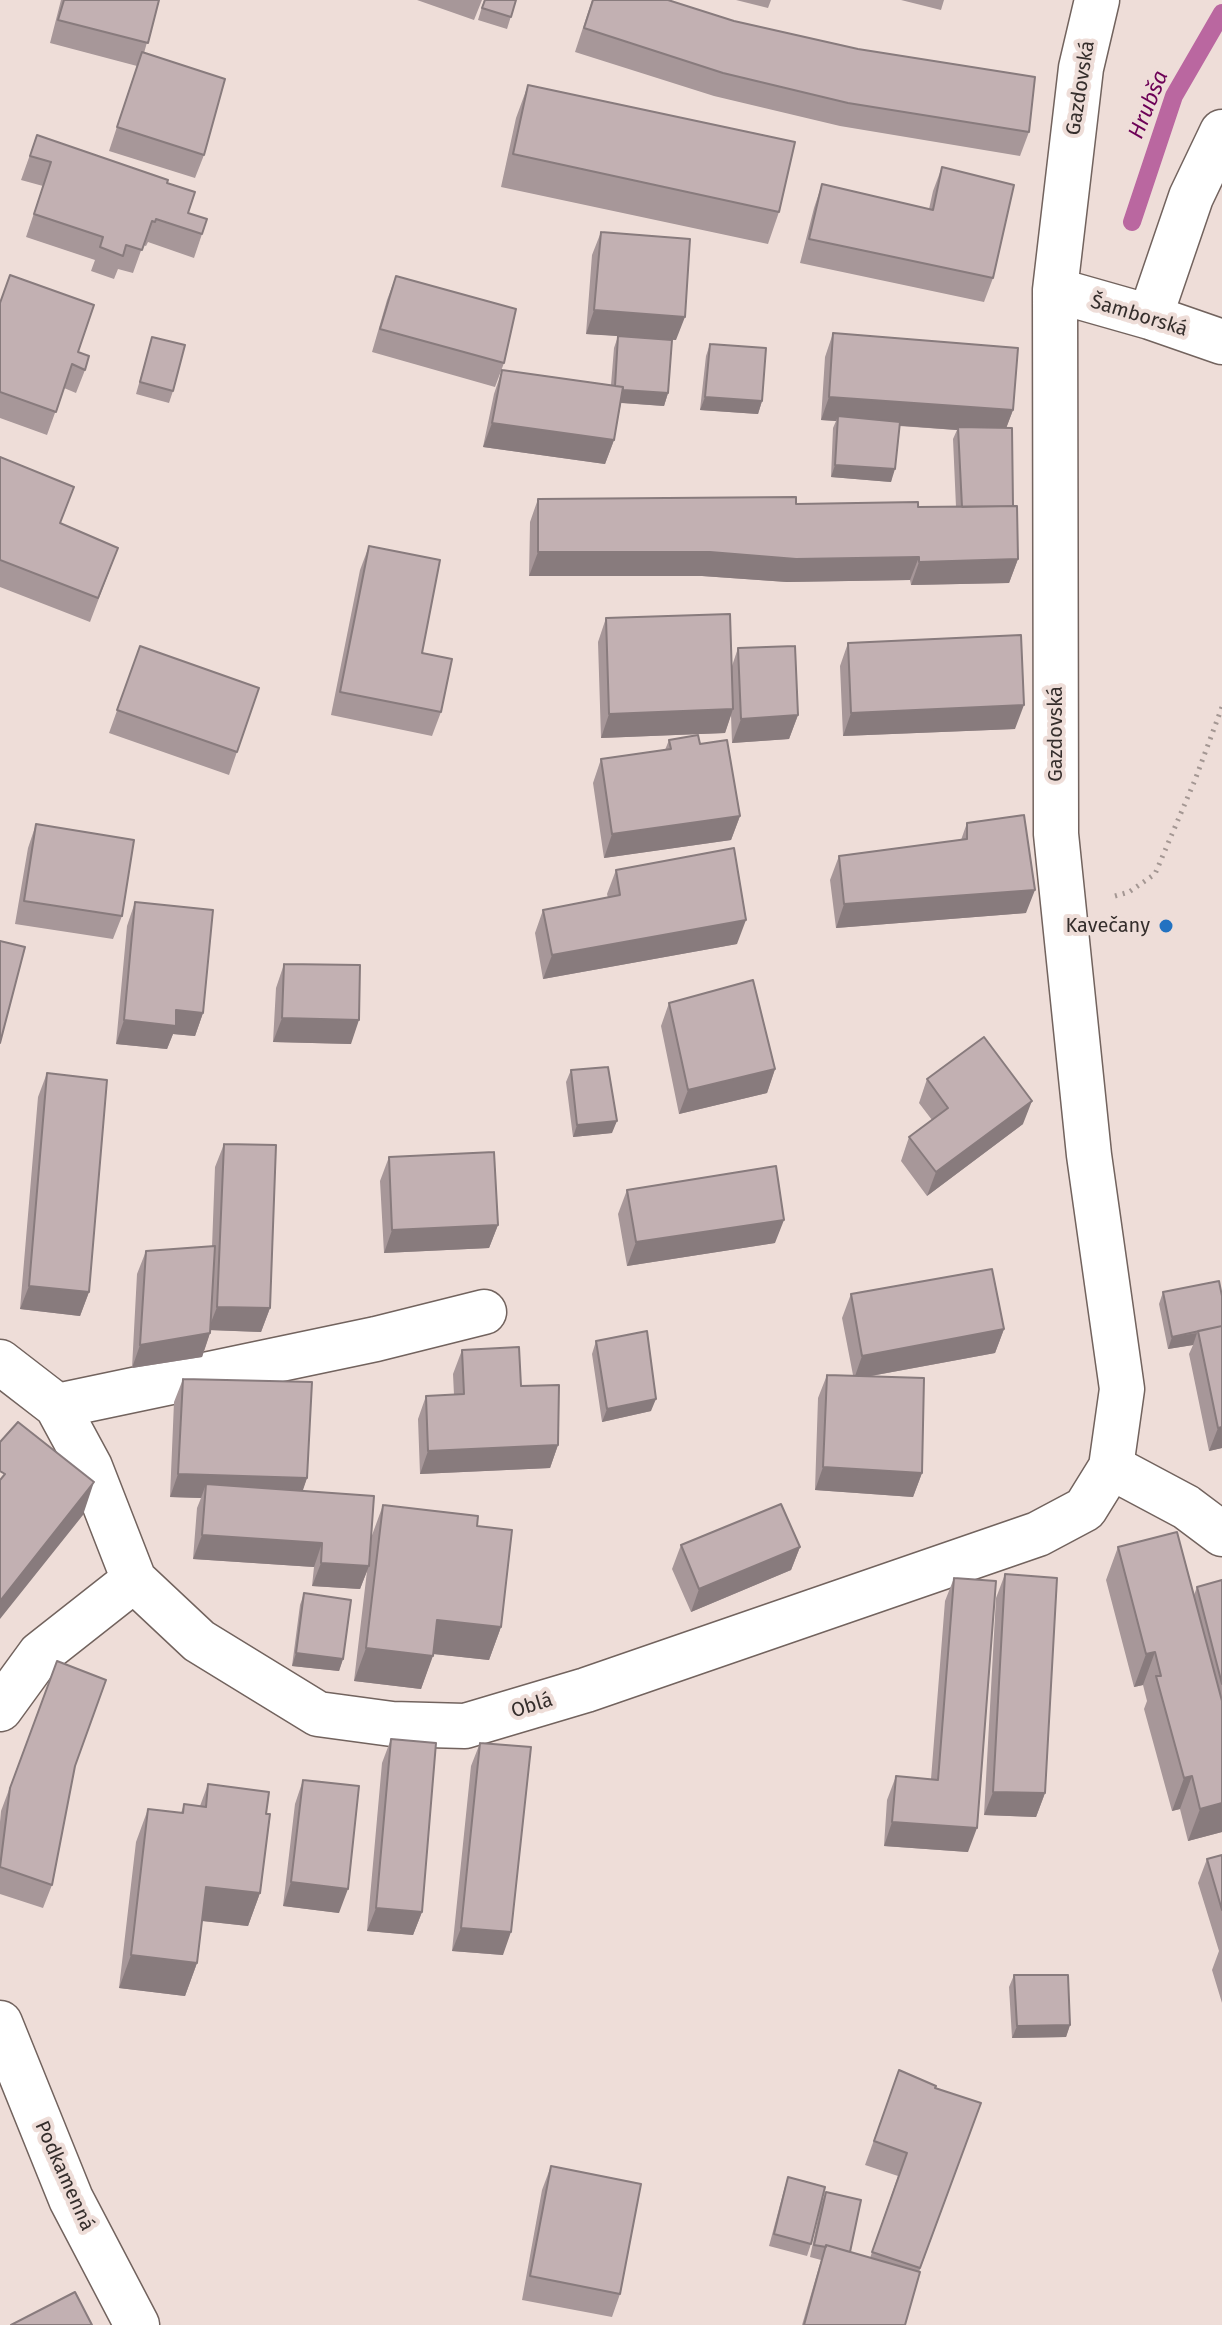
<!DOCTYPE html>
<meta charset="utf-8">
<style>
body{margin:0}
canvas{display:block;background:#eeddd8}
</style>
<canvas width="1222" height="2325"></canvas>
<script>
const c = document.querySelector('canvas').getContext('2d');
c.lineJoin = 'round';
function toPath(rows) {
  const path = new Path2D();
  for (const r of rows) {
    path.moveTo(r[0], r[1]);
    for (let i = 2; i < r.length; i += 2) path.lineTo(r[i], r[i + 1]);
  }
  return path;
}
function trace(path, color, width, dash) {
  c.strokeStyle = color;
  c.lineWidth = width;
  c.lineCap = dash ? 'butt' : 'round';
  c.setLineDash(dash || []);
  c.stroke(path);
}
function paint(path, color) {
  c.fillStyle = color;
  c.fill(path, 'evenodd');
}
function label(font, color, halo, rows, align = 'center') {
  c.font = font + ' "Fira Sans",sans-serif';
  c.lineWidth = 8;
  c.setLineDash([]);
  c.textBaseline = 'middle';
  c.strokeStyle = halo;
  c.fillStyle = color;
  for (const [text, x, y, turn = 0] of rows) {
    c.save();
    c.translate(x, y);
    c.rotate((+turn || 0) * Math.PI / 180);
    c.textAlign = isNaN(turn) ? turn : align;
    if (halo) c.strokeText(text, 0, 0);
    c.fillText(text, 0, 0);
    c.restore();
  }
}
trace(toPath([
 [1132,222,1174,96,1222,13]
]), '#ba67a0', 18);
const minor = toPath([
 [1055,290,1150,317,1222,342],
 [1150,317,1191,197,1222,132],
 [0,1362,57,1406,90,1467,134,1580,199,1641,318,1714,392,1724,465,1726,586,1690,1038,1534,1085,1509,1111,1467,1122,1389,1089,1155,1056,834,1055,290,1081,68,1097,0],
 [57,1406,376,1339,484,1312],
 [1111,1467,1186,1507,1222,1534],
 [0,1709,40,1654,134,1580],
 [0,2023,71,2199,137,2325]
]);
trace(minor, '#72635e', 47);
trace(toPath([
 [1115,896,1129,892,1155,874,1195,780,1222,707]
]), '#a49793', 5, [2, 6]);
trace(minor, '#fff', 44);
paint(toPath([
 [61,0,159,0,144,53,204,155,195,178,109,151,137,66,50,43],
 [417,0,482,0,474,20],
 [484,0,516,0,507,29,478,20],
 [592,0,668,0,1029,132,1020,156,840,126,714,96,575,52],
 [736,0,771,0,768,8],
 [901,0,944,0,941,10],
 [528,85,779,212,768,244,501,187,516,118],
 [37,135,167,184,188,213,207,219,194,258,148,242,146,246,143,245,133,273,118,269,114,279,91,271,95,260,26,237,43,186,21,180],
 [942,167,993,278,984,302,800,263,814,208,822,184,929,209,933,191],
 [601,232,676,340,672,340,668,393,664,406,621,403,614,440,605,464,483,447,494,394,502,370,611,385,614,348,618,336,625,336,586,334,592,255],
 [396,276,504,363,495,387,372,352,387,300],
 [0,303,78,352,85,370,76,393,64,388,47,435,0,418],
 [833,333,1013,410,1006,428,1018,559,1009,583,911,585,910,580,787,582,702,576,529,576,530,522,538,499,918,507,956,507,953,439,957,430,899,426,891,482,831,477,833,428,836,421,821,420,825,357],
 [152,337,173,391,169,403,136,394],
 [710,344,762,401,758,414,700,410,706,356],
 [0,457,60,524,118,548,90,622,0,587],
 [369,546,422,653,441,712,432,736,331,715,360,570],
 [606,618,732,666,738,648,798,715,789,739,732,743,731,715,725,733,601,738,598,642],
 [848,643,1015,729,843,736,840,666],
 [140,646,259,688,229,775,109,733],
 [669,740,700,744,740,816,731,840,604,858,593,783,601,759,665,750],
 [967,823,1026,913,836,928,830,880,839,856,961,840],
 [36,824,122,916,113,939,15,924,28,848],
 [616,870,737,944,543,979,535,933,543,910,608,898,607,894],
 [135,902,203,1013,195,1036,173,1034,167,1049,116,1044,127,926],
 [284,964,351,1044,273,1042,276,988],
 [669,1003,775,1069,767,1093,679,1114,661,1026],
 [571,1070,612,1133,573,1137,566,1082],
 [47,1073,89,1292,80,1316,20,1309,38,1097],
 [927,1079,1023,1124,927,1196,901,1161,909,1137,932,1120,919,1103],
 [224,1144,270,1308,261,1332,211,1330,202,1357,132,1368,137,1274,146,1251,212,1247,215,1167],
 [389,1157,498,1225,489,1248,384,1253,380,1181],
 [627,1190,775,1243,627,1266,618,1214],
 [1163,1292,1222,1296,1222,1448,1209,1451,1189,1354,1193,1345,1168,1349,1159,1304],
 [851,1294,1004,1329,995,1353,871,1376,922,1473,913,1497,815,1490,818,1398,827,1375,853,1375,842,1318],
 [596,1341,651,1411,602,1422,592,1354],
 [462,1350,521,1386,558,1445,550,1468,420,1474,418,1419,426,1396,454,1395,453,1374],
 [183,1379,307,1478,302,1491,371,1538,383,1505,477,1526,501,1627,489,1660,433,1654,421,1689,354,1681,367,1571,360,1589,312,1586,314,1567,193,1559,197,1508,201,1498,170,1497,174,1402],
 [681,1545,800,1547,791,1570,691,1612,672,1569],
 [1118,1547,1194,1595,1197,1587,1222,1580,1222,1832,1188,1841,1180,1809,1172,1811,1144,1709,1147,1701,1143,1685,1134,1687,1106,1580],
 [1005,1574,1045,1793,1036,1817,984,1815,996,1598],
 [954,1578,968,1852,884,1846,887,1800,896,1776,931,1779,945,1601],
 [304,1593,343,1659,339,1671,292,1666,300,1605],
 [57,1661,74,1767,52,1885,43,1908,0,1894,0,1822,1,1811],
 [391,1739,422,1912,413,1935,367,1931,382,1763],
 [480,1743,503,1955,452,1951,471,1766],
 [303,1780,339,1913,283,1906,295,1804],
 [208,1784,266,1814,260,1893,248,1926,202,1921,197,1963,185,1996,119,1988,136,1842,148,1809,181,1813,184,1804,200,1806],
 [1222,1855,1222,2003,1212,1970,1219,1951,1198,1883,1207,1859],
 [1014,1975,1070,2025,1066,2037,1012,2038,1009,1987],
 [899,2070,935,2088,981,2103,919,2272,905,2325,802,2325,821,2260,810,2257,821,2204,826,2192,850,2252,870,2258,898,2176,865,2165],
 [551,2166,620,2294,612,2317,522,2300,542,2190],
 [788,2177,811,2244,807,2256,769,2246,784,2190]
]), '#a79799');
paint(toPath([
 [594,310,685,317,676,340,586,334],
 [614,390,668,393,664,406,610,402],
 [705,397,762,401,758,414,700,410],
 [829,397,1013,410,1004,434,958,427,957,430,838,421,838,416,836,421,821,420],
 [492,423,614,440,605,464,483,447],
 [835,465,895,469,891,482,831,477],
 [538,552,710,552,919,557,910,580,787,582,702,576,529,576],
 [1018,559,1009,583,911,585,919,562],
 [1024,705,1015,729,843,736,851,713],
 [733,709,725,733,601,738,609,714],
 [798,715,789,739,732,743,741,719],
 [740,816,731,840,604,858,612,834],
 [1035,890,1026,913,836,928,844,904],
 [746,920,737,944,543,979,552,955],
 [176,1010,203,1013,195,1036,173,1034,167,1049,116,1044,124,1020],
 [282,1018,359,1020,351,1044,273,1042],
 [775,1069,767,1093,679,1114,688,1090],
 [1032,1101,1023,1124,927,1196,936,1172],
 [617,1121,612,1133,573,1137,577,1125],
 [784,1220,775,1243,627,1266,636,1242],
 [498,1225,489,1248,384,1253,392,1230],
 [29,1286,89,1292,80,1316,20,1309],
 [217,1307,270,1308,261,1332,208,1330],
 [1004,1329,995,1353,854,1379,862,1356],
 [210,1333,202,1357,132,1368,140,1345],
 [1197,1333,1193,1345,1168,1349,1172,1337],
 [656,1399,651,1411,602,1422,607,1409],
 [1222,1427,1222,1448,1209,1451,1218,1428],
 [558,1445,550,1468,420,1474,428,1451],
 [823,1467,922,1473,913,1497,815,1490],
 [178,1474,307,1478,299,1502,206,1484,201,1498,170,1497],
 [94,1482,83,1515,0,1619,0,1601],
 [202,1535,322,1543,314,1567,193,1559],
 [800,1547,791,1570,691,1612,699,1589],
 [321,1563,369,1566,360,1589,312,1586],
 [437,1620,501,1627,489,1660,425,1653],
 [366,1648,433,1656,421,1689,354,1681],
 [1155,1652,1143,1685,1134,1687,1146,1654],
 [296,1653,343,1659,339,1671,292,1666],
 [1192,1776,1180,1809,1172,1811,1184,1778],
 [993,1792,1045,1793,1036,1817,984,1815],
 [1222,1803,1222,1832,1188,1841,1200,1809],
 [892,1822,977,1828,968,1852,884,1846],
 [291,1882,348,1889,339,1913,283,1906],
 [206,1887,260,1893,248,1926,194,1920],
 [376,1908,422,1912,413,1935,367,1931],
 [461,1928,511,1932,503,1955,452,1951],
 [131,1955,197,1963,185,1996,119,1988],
 [1070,2025,1066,2037,1012,2038,1017,2026]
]), '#887b7d');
const building = toPath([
 [64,0,159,0,148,43,58,20,64,0],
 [485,0,516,0,511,17,482,8,485,0],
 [593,0,668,0,734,21,858,49,1035,77,1029,132,848,103,723,73,584,28,593,0],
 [142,52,225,79,204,155,117,127,142,52],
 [528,85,795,142,779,212,513,154,528,85],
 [37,135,168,180,167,183,195,192,188,213,207,219,202,234,156,219,155,222,152,221,142,250,126,245,123,256,100,247,103,237,34,214,51,162,30,156,37,135],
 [942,167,1014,185,993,278,809,239,822,184,933,210,942,167],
 [601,232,690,239,685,317,594,310,601,232],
 [10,275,94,305,78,352,89,356,85,370,72,364,56,412,0,392,0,303,10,275],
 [396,276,516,309,504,363,380,329,396,276],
 [833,333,1018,348,1013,410,829,397,833,333],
 [618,336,672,340,668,393,623,390,623,387,615,386,618,336],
 [152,337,185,345,173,391,140,382,152,337],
 [710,344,766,348,762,401,705,397,710,344],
 [502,370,623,387,614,440,492,423,502,370],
 [838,416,900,422,895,469,835,465,838,416],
 [958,427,1012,428,1013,506,962,507,958,427],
 [0,457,74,487,60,523,118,548,98,598,0,560,0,457],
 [796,497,796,504,918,502,918,507,1017,506,1018,559,919,562,919,557,796,559,710,552,538,552,538,499,796,497],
 [369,546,440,560,422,653,452,659,441,712,340,692,369,546],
 [730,614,733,709,609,714,606,618,730,614],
 [1021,635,1024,705,851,713,848,643,1021,635],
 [140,646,259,688,237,752,117,710,140,646],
 [795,646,798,715,741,719,738,648,795,646],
 [698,735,700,744,727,740,740,816,612,834,601,759,671,749,669,740,698,735],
 [1024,815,1035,890,844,904,839,856,967,839,967,823,1024,815],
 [36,824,134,840,122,916,24,901,36,824],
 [734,848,746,920,552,955,543,910,620,895,616,870,734,848],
 [135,902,213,910,203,1013,176,1010,176,1026,124,1020,135,902],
 [0,941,25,947,0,1043,0,941],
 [284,964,360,965,359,1020,282,1018,284,964],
 [753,980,775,1069,688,1090,669,1003,753,980],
 [984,1037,1032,1101,936,1172,909,1137,948,1108,927,1079,984,1037],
 [608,1067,617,1121,577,1125,571,1070,608,1067],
 [47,1073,107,1080,89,1292,29,1286,47,1073],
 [224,1144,276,1145,270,1308,217,1307,224,1144],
 [494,1152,498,1225,392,1230,389,1157,494,1152],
 [776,1166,784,1220,636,1242,627,1190,776,1166],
 [215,1246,210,1333,140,1345,146,1251,215,1246],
 [992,1269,1004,1329,862,1356,851,1294,992,1269],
 [1219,1281,1222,1296,1222,1326,1172,1337,1163,1292,1219,1281],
 [1222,1326,1222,1427,1218,1428,1198,1331,1222,1326],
 [647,1331,656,1399,607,1409,596,1341,647,1331],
 [519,1347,521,1386,559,1385,558,1445,428,1451,426,1396,464,1394,462,1350,519,1347],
 [827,1375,924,1378,922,1473,823,1467,827,1375],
 [183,1379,312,1382,307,1478,178,1474,183,1379],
 [18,1422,94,1482,0,1601,0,1480,5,1474,0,1471,0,1442,18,1422],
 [206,1484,374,1496,369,1566,321,1563,322,1543,202,1535,206,1484],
 [781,1504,800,1547,699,1589,681,1545,781,1504],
 [383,1505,478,1516,477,1526,512,1530,501,1627,437,1620,433,1656,366,1648,383,1505],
 [1177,1532,1222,1701,1222,1803,1200,1809,1192,1776,1184,1778,1156,1676,1161,1676,1155,1652,1146,1654,1118,1547,1177,1532],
 [1005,1574,1057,1578,1045,1793,993,1792,1005,1574],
 [954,1578,996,1581,977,1828,892,1822,896,1776,938,1780,954,1578],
 [1222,1580,1222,1684,1197,1587,1222,1580],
 [304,1593,351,1600,343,1659,296,1653,304,1593],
 [57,1661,106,1680,75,1766,52,1885,0,1867,10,1788,57,1661],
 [391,1739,436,1743,422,1912,376,1908,391,1739],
 [480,1743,531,1747,511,1932,461,1928,480,1743],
 [303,1780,359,1786,348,1889,291,1882,303,1780],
 [208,1784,269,1792,266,1814,270,1814,260,1893,206,1887,197,1963,131,1955,148,1809,183,1813,184,1804,206,1807,208,1784],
 [1222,1855,1222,1910,1207,1859,1222,1855],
 [1014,1975,1068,1975,1070,2025,1017,2026,1014,1975],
 [899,2070,936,2086,935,2088,981,2103,920,2268,872,2252,907,2153,874,2141,899,2070],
 [551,2166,641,2184,620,2294,530,2276,551,2166],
 [788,2177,825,2187,811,2244,774,2234,788,2177],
 [826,2192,861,2200,850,2252,826,2245,826,2247,814,2245,826,2192],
 [826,2245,920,2272,905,2325,804,2325,826,2245],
 [75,2292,92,2325,11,2325,75,2292]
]);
paint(building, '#c2b0b2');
trace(building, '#887b7d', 2);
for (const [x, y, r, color] of [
 [1166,926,8,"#2272c1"]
]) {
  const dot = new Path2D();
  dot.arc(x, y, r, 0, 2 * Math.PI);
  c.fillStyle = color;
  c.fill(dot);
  trace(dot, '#eeddd8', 3);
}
label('20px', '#352e2c', '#eeddd8', [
 ["Gazdovská",1081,88,-81],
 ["Šamborská",1139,316,17],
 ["Gazdovská",1056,734,-90],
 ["Oblá",532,1706,-17],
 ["Podkamenná",64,2176,66]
]);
label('20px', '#352e2c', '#eeddd8', [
 ["Kavečany",1150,926]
], 'right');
label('italic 22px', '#6c0056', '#eeddd8', [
 ["Hrubša",1149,105,-68]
]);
</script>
